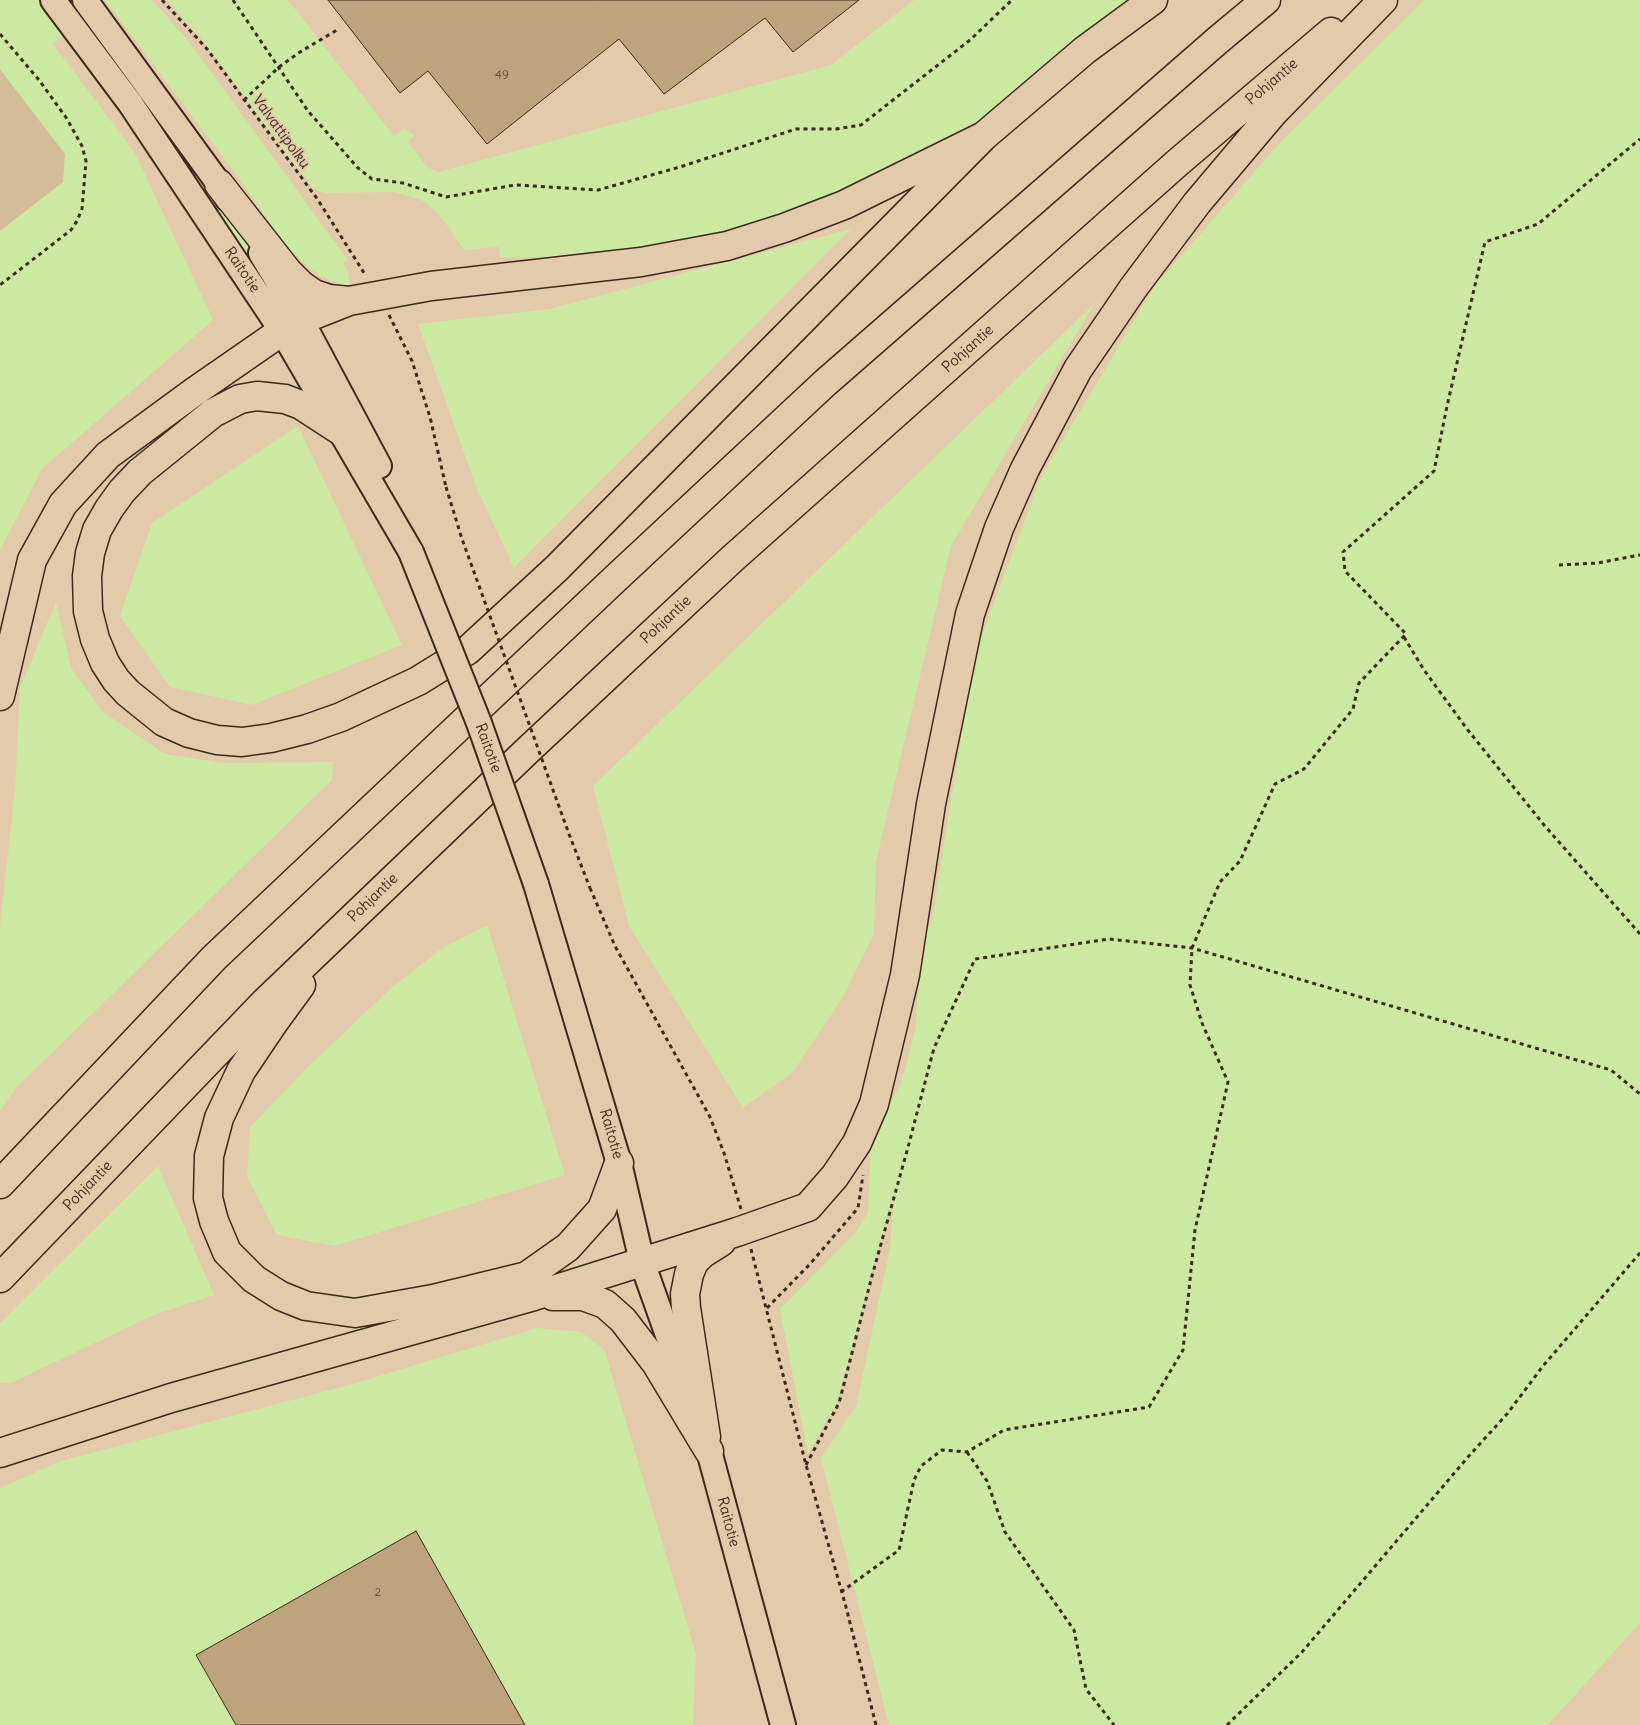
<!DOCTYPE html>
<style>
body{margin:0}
canvas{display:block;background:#e2caaa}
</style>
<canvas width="1640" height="1725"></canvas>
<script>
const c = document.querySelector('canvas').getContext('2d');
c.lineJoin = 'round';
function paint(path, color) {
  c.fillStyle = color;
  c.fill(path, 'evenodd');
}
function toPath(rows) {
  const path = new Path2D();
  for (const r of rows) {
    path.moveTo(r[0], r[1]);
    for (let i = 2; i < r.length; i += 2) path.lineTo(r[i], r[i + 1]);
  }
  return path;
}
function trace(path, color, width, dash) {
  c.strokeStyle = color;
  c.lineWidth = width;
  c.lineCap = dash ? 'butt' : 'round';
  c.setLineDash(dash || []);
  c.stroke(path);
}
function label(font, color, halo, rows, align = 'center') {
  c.font = font + ' Delius,sans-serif';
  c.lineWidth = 4;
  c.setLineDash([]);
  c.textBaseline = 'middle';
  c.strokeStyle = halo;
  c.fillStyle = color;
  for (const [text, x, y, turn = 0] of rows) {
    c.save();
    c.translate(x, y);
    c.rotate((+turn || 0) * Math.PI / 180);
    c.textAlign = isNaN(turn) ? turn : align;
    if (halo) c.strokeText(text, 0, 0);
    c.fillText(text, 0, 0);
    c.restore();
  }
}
paint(toPath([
 [0,69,65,154,64,182,0,231]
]), '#d4bc99');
paint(toPath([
 [0,0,45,0,69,32,53,44,135,153,213,320,42,469,0,550,0,231,63,182,65,154,0,69],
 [105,0,152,0,190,43,347,259,343,263,350,274,348,275,350,284,342,285,320,276,308,267,284,244,239,178],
 [167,0,288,0,394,136,403,129,415,135,408,142,424,163,429,168,438,172,831,65,914,0,1140,0,994,110,962,132,898,170,755,228,613,254,554,257,500,258,499,247,464,250,447,225,437,213,428,204,419,199,394,192,325,193,316,190,311,185,199,36],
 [1424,0,1640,0,1640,1623,1548,1725,889,1725,821,1458,856,1406,890,1249,894,1192,837,1402,808,1454,780,1309,856,1232,868,1212,871,1141,901,1084,915,1030,924,929,931,925,964,719,978,646,1041,477,1154,287,1277,146],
 [202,172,269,277,264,280,262,280,195,177],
 [851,229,514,568,477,489,418,324,549,309],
 [1094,304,951,546,876,861,874,934,843,997,793,1072,743,1108,629,926,593,786],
 [298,426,402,645,252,705,170,687,120,616,152,523],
 [56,602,71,668,103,712,165,754,223,763,333,762,332,780,15,1089,0,1111,0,926,15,791,20,688],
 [487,925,565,1175,335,1246,277,1235,247,1177,250,1127,310,1065,390,989,441,949],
 [158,1166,214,1295,154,1315,13,1382,0,1383,0,1323],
 [537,1328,581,1332,604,1349,696,1654,693,1725,0,1725,0,1488,61,1461,349,1385]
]), '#cbe9a0');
const building = toPath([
 [328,0,859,0,793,52,765,18,664,94,619,39,487,144,428,71,400,93,328,0],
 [416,1531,525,1725,236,1725,196,1655,416,1531]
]);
paint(building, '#bda47c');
trace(building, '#3b2a1e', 1);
const major = toPath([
 [53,0,130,103,282,331,411,552],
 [85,0,219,184,228,199],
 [261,253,301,320,379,466],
 [536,884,619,1163,642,1262,709,1451,783,1725]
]);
const highway = toPath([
 [219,184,288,272,301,285,314,294,329,299,349,301],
 [341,431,301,405,285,399,257,396,240,399,213,413,140,472,122,491,109,509,97,530,90,553,87,576,88,611,95,639,105,663,116,680,128,693,164,722,189,733,217,740,242,742,271,738,307,729,341,717,418,681,468,650,557,568,984,136],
 [0,696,32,560,63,504,108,455,194,392,282,331,301,320,349,301,431,286,641,262,727,246,784,228,844,205,984,136,1085,50,1153,0],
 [301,985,274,1022,241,1071,219,1118,209,1156,208,1198,214,1221,227,1252,254,1279,281,1296,306,1306,355,1313,433,1299,527,1276,568,1247,602,1209,619,1163],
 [0,1184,214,958,615,579,825,383,1218,40,1266,0],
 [0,1278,265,1002,528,750,732,559,1176,164,1331,32],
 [553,1296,583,1296,605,1304,623,1320,656,1363,709,1451],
 [706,1437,686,1308,685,1294,689,1274,694,1262,702,1254,721,1242],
 [0,1453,171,1398,534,1296,737,1232,808,1207,835,1176,857,1143,874,1104,905,975,931,804,970,614,999,528,1025,469,1078,369,1134,287,1197,203,1273,113,1383,0]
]);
trace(major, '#3b2a1e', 28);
trace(highway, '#3b2a1e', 31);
trace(toPath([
 [162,0,207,49,318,200,366,276],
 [233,0,308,111,358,168,372,179,403,183,446,197,515,185,598,190,680,167,796,129,836,129,861,125,970,40,1012,0],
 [0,34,39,80,67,119,82,146,86,161,82,209,77,221,71,230,0,285],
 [244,100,279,67,300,52,337,30],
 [389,315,412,361,430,417,446,487],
 [1559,565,1598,563,1640,555],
 [1404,637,1424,670,1467,729,1544,825,1640,934],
 [590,888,615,946,710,1117,724,1153,741,1209],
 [751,1249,806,1465,846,1607,876,1725],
 [767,1308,810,1264,858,1208,863,1175],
 [967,1452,987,1481,1005,1532,1074,1630,1086,1689,1114,1725],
 [806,1465,839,1403,872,1276,907,1151,934,1048,975,959,1109,939,1192,948,1611,1070,1640,1094],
 [841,1592,899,1550,914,1480,921,1466,942,1450,967,1452,1004,1430,1149,1407,1183,1350,1195,1230,1228,1082,1202,1023,1190,985,1192,948,1220,882,1240,861,1275,784,1304,769,1353,709,1359,683,1406,634,1345,571,1343,552,1434,471,1447,406,1485,242,1538,224,1640,139],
 [1227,1725,1302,1652,1468,1457,1507,1414,1543,1366,1640,1253]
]), '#3b2a1e', 3, [4, 4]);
trace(major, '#e2caaa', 24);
trace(highway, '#e2caaa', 28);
const majorBridge = toPath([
 [411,552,479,723,536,884]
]);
trace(majorBridge, '#3b2a1e', 28, []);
trace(toPath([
 [446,487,462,539,569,834,590,888]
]), '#3b2a1e', 3, [4, 4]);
trace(majorBridge, '#e2caaa', 24);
label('12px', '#5c4836', null, [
 ["49",502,76],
 ["2",378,1593]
]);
label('15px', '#3b2a1e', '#e2caaa', [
 ["Pohjantie",1272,82,-40],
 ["Valvattipolku",281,132,54],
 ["Raitotie",242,270,56],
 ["Pohjantie",968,349,-42],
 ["Pohjantie",666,620,-43],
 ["Raitotie",488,748,70],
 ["Pohjantie",373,898,-44],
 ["Raitotie",611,1134,74],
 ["Pohjantie",88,1186,-46],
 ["Raitotie",728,1522,75]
]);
</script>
